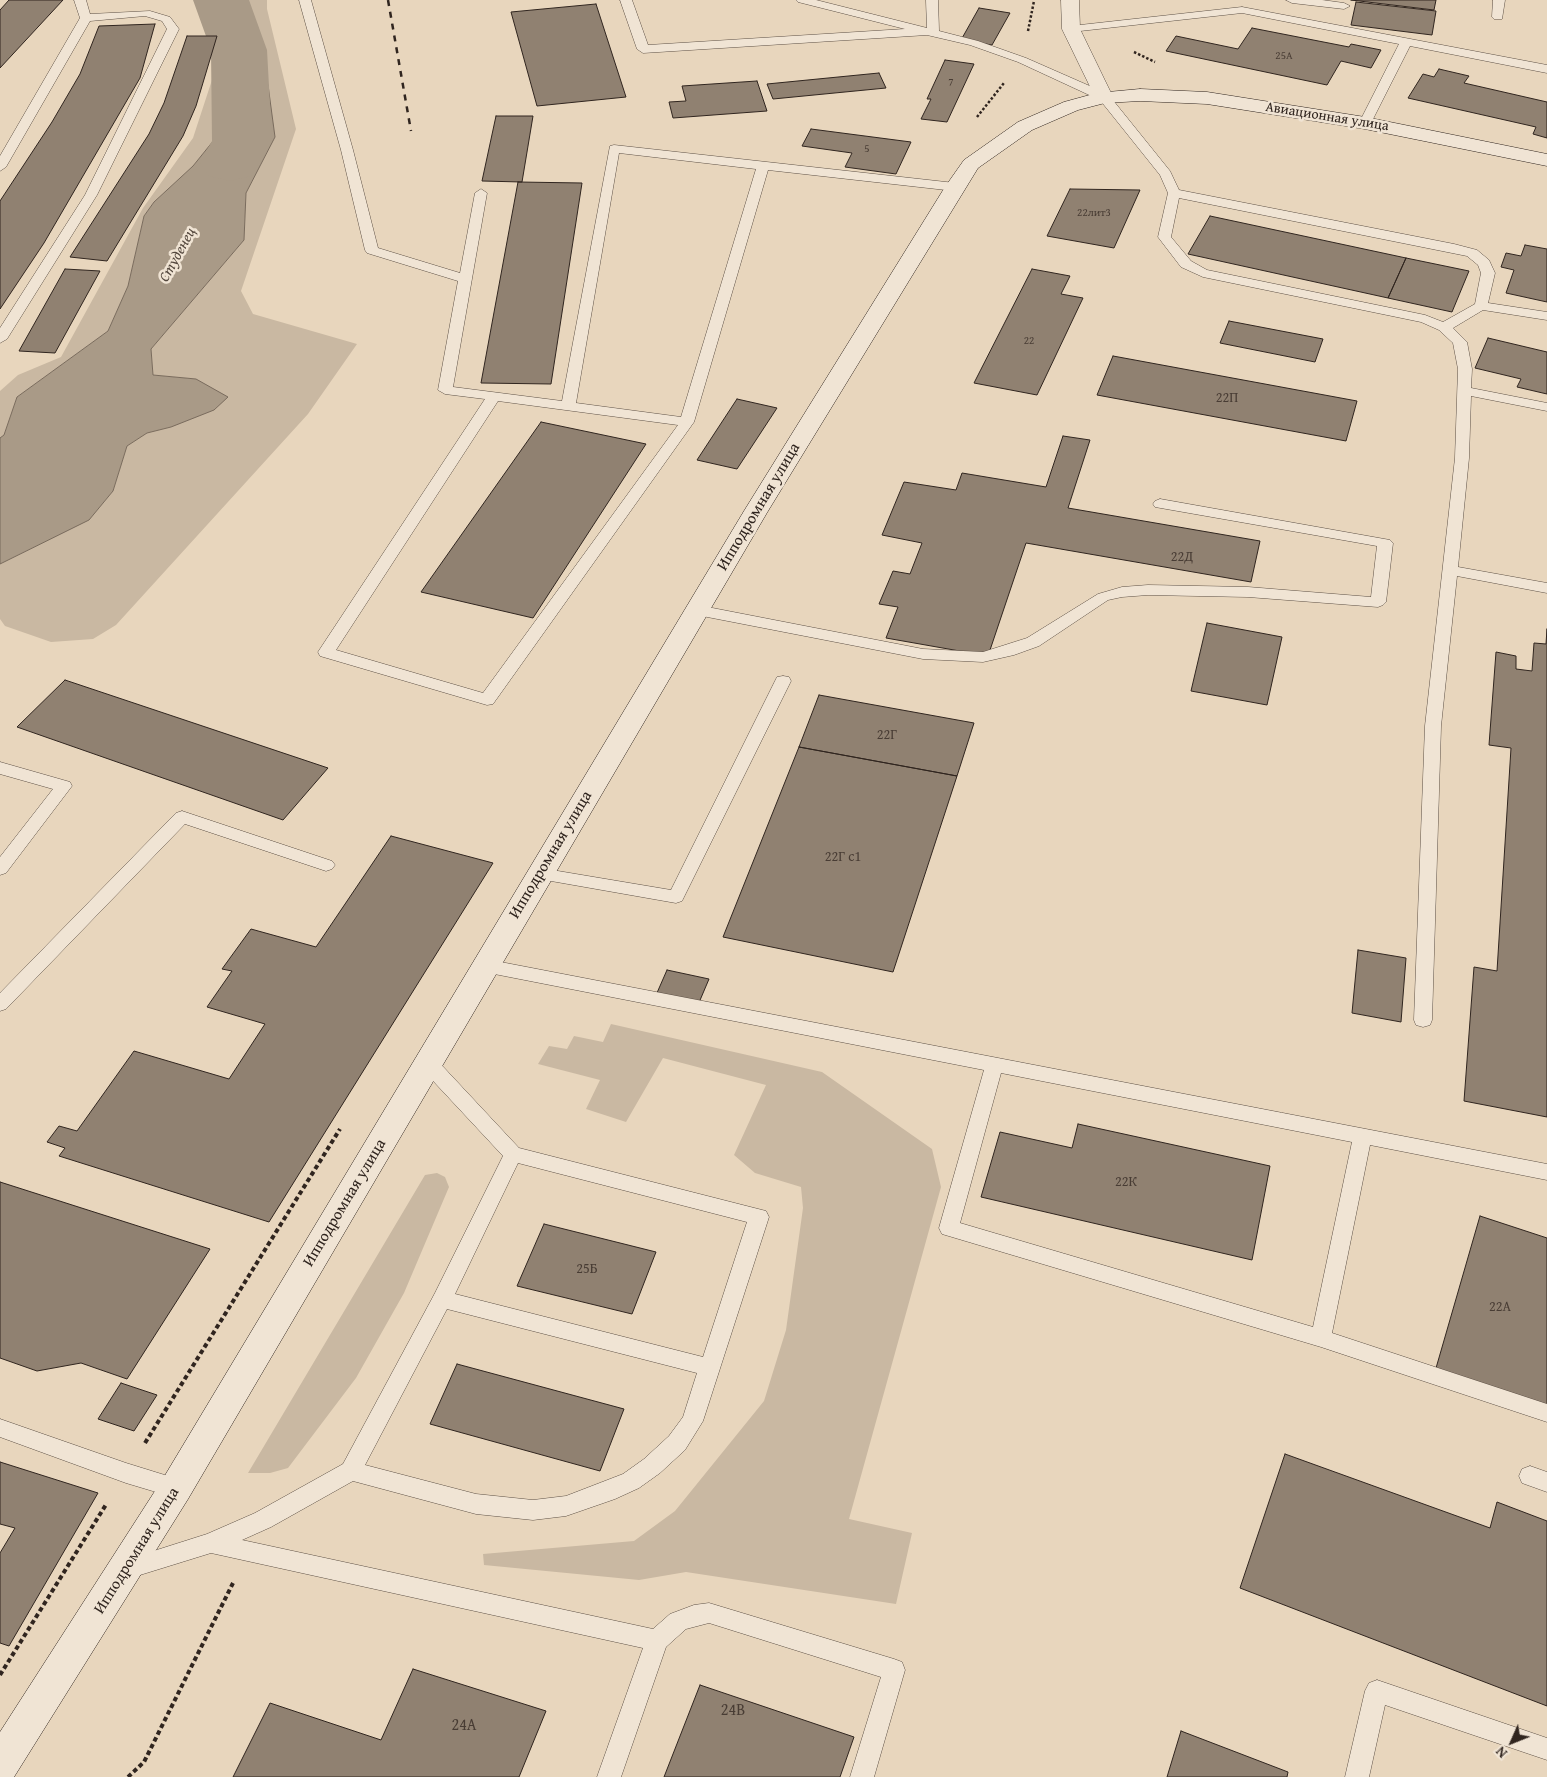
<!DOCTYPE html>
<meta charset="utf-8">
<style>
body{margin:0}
#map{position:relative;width:1547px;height:1777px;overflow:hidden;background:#e8d6bd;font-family:"Gentium Book Plus",serif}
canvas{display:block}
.north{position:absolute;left:1487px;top:1717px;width:50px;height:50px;-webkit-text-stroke:4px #f0e4d4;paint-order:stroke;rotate:226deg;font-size:14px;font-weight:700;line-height:20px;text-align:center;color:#30251f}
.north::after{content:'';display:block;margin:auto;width:18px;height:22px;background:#30251f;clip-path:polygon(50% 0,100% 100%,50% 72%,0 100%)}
</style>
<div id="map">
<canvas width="1547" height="1777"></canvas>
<div class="north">N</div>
</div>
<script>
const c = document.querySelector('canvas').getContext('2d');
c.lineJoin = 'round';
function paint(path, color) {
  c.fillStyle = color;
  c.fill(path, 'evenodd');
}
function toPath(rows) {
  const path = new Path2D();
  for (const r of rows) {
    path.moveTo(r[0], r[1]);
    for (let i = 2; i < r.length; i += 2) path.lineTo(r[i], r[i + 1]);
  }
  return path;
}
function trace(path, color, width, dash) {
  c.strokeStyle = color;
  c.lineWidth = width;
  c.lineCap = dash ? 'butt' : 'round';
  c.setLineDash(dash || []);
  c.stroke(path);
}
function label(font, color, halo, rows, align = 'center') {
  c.font = font + ' "Gentium Book Plus",serif';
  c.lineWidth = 5;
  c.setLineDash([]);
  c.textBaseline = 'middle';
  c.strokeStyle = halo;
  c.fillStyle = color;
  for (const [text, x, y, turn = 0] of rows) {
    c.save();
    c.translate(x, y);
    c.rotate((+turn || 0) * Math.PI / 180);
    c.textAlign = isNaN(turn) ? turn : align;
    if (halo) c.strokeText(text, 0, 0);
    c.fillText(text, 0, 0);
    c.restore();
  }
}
paint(toPath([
 [203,0,267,0,267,9,296,129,241,291,253,314,357,344,308,414,116,625,93,639,51,642,5,626,0,619,0,564,89,519,113,491,127,446,147,433,171,427,196,379,153,375,151,349,244,240,246,193,275,137,223,63,227,90,218,135,193,166,154,202,144,216,128,286,108,331,17,397,4,436,0,438,0,391,18,375,61,357,143,208,193,138,228,31],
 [611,1024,822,1072,932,1149,941,1187,849,1519,912,1533,896,1604,686,1572,639,1580,484,1565,483,1554,634,1541,675,1511,764,1401,786,1330,803,1208,801,1187,755,1173,734,1155,766,1085,663,1058,626,1122,586,1109,600,1080,538,1064,549,1046,567,1049,574,1036,603,1042],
 [437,1173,445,1177,449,1187,404,1293,356,1378,288,1468,270,1473,248,1473,425,1175]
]), '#c9b8a2');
const water = toPath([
 [239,50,253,57,268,85,275,137,246,193,244,240,151,349,153,375,196,379,228,397,214,410,171,427,147,433,127,446,113,491,89,520,0,564,0,438,4,435,17,397,108,331,128,286,144,216,154,202,193,166,218,135,227,90,223,63,239,50]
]);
paint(water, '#a99a87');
trace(water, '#796b5d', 1);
paint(toPath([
 [193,0,249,0,267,50,272,141,251,176,230,181,209,176,200,163,212,141,211,50,193,0]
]), '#a99a87');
const building = toPath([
 [9,0,63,0,0,68,0,10,9,0],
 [1351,0,1436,0,1434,10,1351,0],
 [1356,2,1436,11,1432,35,1351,25,1356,2],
 [596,4,626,97,537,106,511,12,596,4],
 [979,8,1010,13,992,45,961,40,979,8],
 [155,24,140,78,44,243,0,309,0,201,52,122,80,74,99,26,155,24],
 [1252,28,1349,47,1351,44,1381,50,1371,68,1341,61,1327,85,1166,51,1176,36,1238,49,1252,28],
 [187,36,217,36,196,106,183,136,107,261,70,257,149,134,164,103,187,36],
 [945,60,974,64,947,122,921,119,931,99,927,99,945,60],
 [1439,69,1469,76,1464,83,1547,102,1547,138,1533,134,1536,127,1408,98,1423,74,1434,77,1439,69],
 [879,73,886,88,773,99,767,84,879,73],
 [757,81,767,111,673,118,669,102,686,101,682,86,757,81],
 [496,116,533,116,522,182,482,181,496,116],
 [811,129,911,142,896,174,845,167,852,153,802,146,811,129],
 [518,182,582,183,551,384,481,383,518,182],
 [1070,189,1140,190,1114,248,1047,236,1070,189],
 [1210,216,1406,258,1388,298,1188,254,1210,216],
 [1525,245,1547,249,1547,302,1506,293,1514,270,1501,267,1506,253,1521,256,1525,245],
 [1406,258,1469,271,1452,312,1388,298,1406,258],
 [65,269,100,271,55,353,19,351,65,269],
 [1032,269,1070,276,1061,294,1083,298,1037,395,974,383,1032,269],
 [1229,321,1323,339,1315,362,1220,343,1229,321],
 [1488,338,1547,352,1547,394,1517,387,1521,379,1475,368,1488,338],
 [1113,356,1357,401,1346,441,1097,395,1113,356],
 [737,399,777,408,737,469,697,460,737,399],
 [541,422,646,444,533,618,421,592,541,422],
 [1063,436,1090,440,1068,508,1260,541,1251,582,1026,543,988,656,886,638,898,607,879,604,893,571,910,574,922,543,882,535,904,482,956,490,962,473,1046,487,1063,436],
 [1207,623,1282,637,1267,705,1191,691,1207,623],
 [1547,629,1547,1117,1464,1101,1474,967,1497,971,1511,748,1489,745,1496,652,1516,656,1516,669,1532,671,1534,643,1546,644,1547,629],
 [65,680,328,768,283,820,17,727,65,680],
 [819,695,974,723,957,776,799,747,819,695],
 [799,747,957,776,893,972,723,937,799,747],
 [391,836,493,863,269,1222,59,1156,65,1148,47,1142,59,1126,77,1131,134,1051,229,1079,265,1024,207,1007,232,971,222,969,251,929,316,947,391,836],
 [1358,950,1406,958,1401,1022,1352,1013,1358,950],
 [667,970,709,979,695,1012,653,1002,667,970],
 [1078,1124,1270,1166,1252,1260,981,1197,1000,1132,1072,1148,1078,1124],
 [0,1182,210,1249,127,1379,81,1363,37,1371,0,1358,0,1182],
 [1480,1216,1547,1238,1547,1415,1434,1375,1480,1216],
 [544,1224,656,1252,632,1314,517,1286,544,1224],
 [457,1364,624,1409,600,1471,430,1424,457,1364],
 [121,1383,157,1395,134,1431,98,1419,121,1383],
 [1285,1454,1490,1528,1497,1502,1547,1521,1547,1706,1240,1588,1285,1454],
 [0,1462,98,1493,9,1646,0,1643,0,1553,15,1528,0,1524,0,1462],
 [413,1669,546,1711,519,1777,233,1777,270,1703,381,1740,413,1669],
 [700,1685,854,1737,840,1777,664,1777,700,1685],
 [1181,1731,1288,1772,1287,1777,1167,1777,1181,1731]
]);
paint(building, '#908171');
trace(building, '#30251f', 1);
const service = toPath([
 [74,0,86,0,90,14,150,11,170,17,179,29,97,195,7,339,0,343,0,328,85,195,167,29,162,21,145,16,90,21,6,167,0,171,0,156,80,18,74,0],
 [299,0,311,0,353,150,378,248,460,273,475,193,481,189,487,193,453,387,562,401,610,146,614,145,955,183,961,187,955,191,768,170,694,422,493,704,487,705,320,656,318,652,485,399,445,394,438,390,458,281,367,253,365,250,341,150,299,0],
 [619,153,756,169,681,417,576,403,619,153],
 [498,401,678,425,483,693,336,650,498,401],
 [620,0,632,0,648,45,905,29,798,2,796,0,816,0,927,28,926,0,938,0,939,31,978,41,1026,58,1108,94,1170,171,1179,190,1454,244,1477,250,1489,260,1495,273,1488,303,1547,312,1547,320,1483,310,1453,328,1467,342,1472,369,1471,388,1547,403,1547,411,1471,396,1469,458,1458,567,1547,583,1547,593,1457,576,1441,726,1432,1020,1430,1025,1423,1027,1416,1025,1414,1020,1425,726,1455,458,1458,369,1453,343,1439,330,1421,322,1203,277,1181,267,1158,237,1168,193,1160,175,1100,100,1018,62,970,45,927,35,643,53,637,49,620,0],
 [1179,198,1467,256,1478,265,1481,273,1475,304,1443,322,1425,315,1207,270,1191,261,1171,237,1179,198],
 [1286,0,1322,0,1344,3,1350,6,1344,9,1292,3,1286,0],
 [1493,0,1505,0,1502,19,1494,19,1492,17,1493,0],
 [1242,7,1547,65,1547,73,1410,46,1371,123,1365,127,1359,123,1399,44,1242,13,1071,32,1065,29,1071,26,1242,7],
 [1160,499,1390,540,1393,543,1386,602,1383,605,1378,607,1248,597,1148,595,1122,597,1108,600,1039,646,1014,655,983,662,923,659,697,615,691,614,689,610,691,606,697,605,923,649,983,652,1027,638,1098,594,1122,587,1148,585,1248,587,1371,597,1377,546,1155,507,1153,504,1155,501,1160,499],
 [783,676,789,677,791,681,682,901,676,903,534,878,531,874,534,870,540,868,671,890,775,681,777,677,783,676],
 [0,762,70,782,72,786,6,873,0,875,0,857,53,789,0,774,0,762],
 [182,811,332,861,335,865,332,869,326,871,185,824,6,1009,0,1011,0,993,176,813,182,811],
 [485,959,1547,1164,1547,1180,1370,1145,1332,1333,1547,1404,1547,1422,1321,1347,942,1234,939,1228,984,1070,479,971,476,966,479,961,485,959],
 [1001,1073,1352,1142,1313,1327,960,1223,1001,1073],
 [428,1056,435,1058,519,1148,766,1211,769,1217,703,1421,685,1450,660,1473,639,1488,615,1499,566,1516,533,1520,476,1514,353,1481,271,1527,242,1540,653,1629,670,1614,694,1605,709,1603,894,1659,902,1662,905,1670,874,1777,850,1777,881,1677,709,1623,686,1629,666,1647,621,1777,597,1777,643,1648,211,1553,127,1579,119,1576,116,1569,119,1562,207,1534,255,1513,343,1464,435,1293,503,1156,421,1068,419,1063,421,1058,428,1056],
 [518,1163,747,1222,703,1357,455,1294,518,1163],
 [447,1309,697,1373,683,1417,669,1436,644,1459,623,1474,566,1496,533,1500,476,1494,365,1465,447,1309],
 [0,1419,126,1463,184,1481,187,1488,184,1495,176,1498,126,1483,0,1437,0,1419],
 [1530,1466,1547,1472,1547,1492,1522,1483,1519,1476,1522,1469,1530,1466],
 [1377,1680,1547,1738,1547,1760,1385,1705,1369,1777,1345,1777,1365,1691,1369,1683,1377,1680]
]);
const tertiary = toPath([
 [1061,0,1079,0,1080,29,1113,97,1111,101,1104,103,1097,101,1095,97,1062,29,1061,0]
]);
const secondary = toPath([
 [1140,89,1207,92,1365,117,1547,154,1547,166,1365,129,1207,104,1140,101,1105,103,1078,110,1032,130,978,168,768,511,188,1499,14,1777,0,1777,0,1732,164,1477,744,511,945,187,964,160,1018,122,1064,102,1097,93,1140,89]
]);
trace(service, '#5e5146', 1);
trace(tertiary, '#5e5146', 1);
trace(secondary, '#30251f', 1);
trace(toPath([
 [1028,31,1034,1],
 [1134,52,1155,62],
 [977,117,1004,83]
]), '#30251f', 2.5, [2.5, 2]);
trace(toPath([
 [145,1443,340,1129],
 [0,1675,107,1503],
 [128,1777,144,1762,233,1583]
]), '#30251f', 4, [4.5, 3]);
paint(service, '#f0e4d4');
paint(tertiary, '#f0e4d4');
paint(secondary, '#f0e4d4');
trace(toPath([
 [388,0,411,131]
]), '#30251f', 2.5, [6, 6]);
label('11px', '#483c34', null, [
 ["25А",1284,56],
 ["7",951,82],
 ["5",867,149],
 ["22лит3",1094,213],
 ["22",1029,341]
]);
label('14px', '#30251f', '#f0e4d4', [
 ["Авиационная улица",1327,117,9]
]);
label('14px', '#483c34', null, [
 ["22П",1227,398],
 ["22Д",1182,557],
 ["22Г",887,735],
 ["22Г с1",843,857],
 ["22К",1126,1182],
 ["25Б",587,1269],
 ["22А",1500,1307]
]);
label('italic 15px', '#54483e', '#f0e4d4', [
 ["Студенец",178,255,-61]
]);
label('16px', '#30251f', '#f0e4d4', [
 ["Ипподромная улица",759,507,-59],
 ["Ипподромная улица",551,855,-59],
 ["Ипподромная улица",345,1203,-59],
 ["Ипподромная улица",137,1551,-58]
]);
label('16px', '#483c34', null, [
 ["24В",733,1711],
 ["24А",464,1726]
]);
</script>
